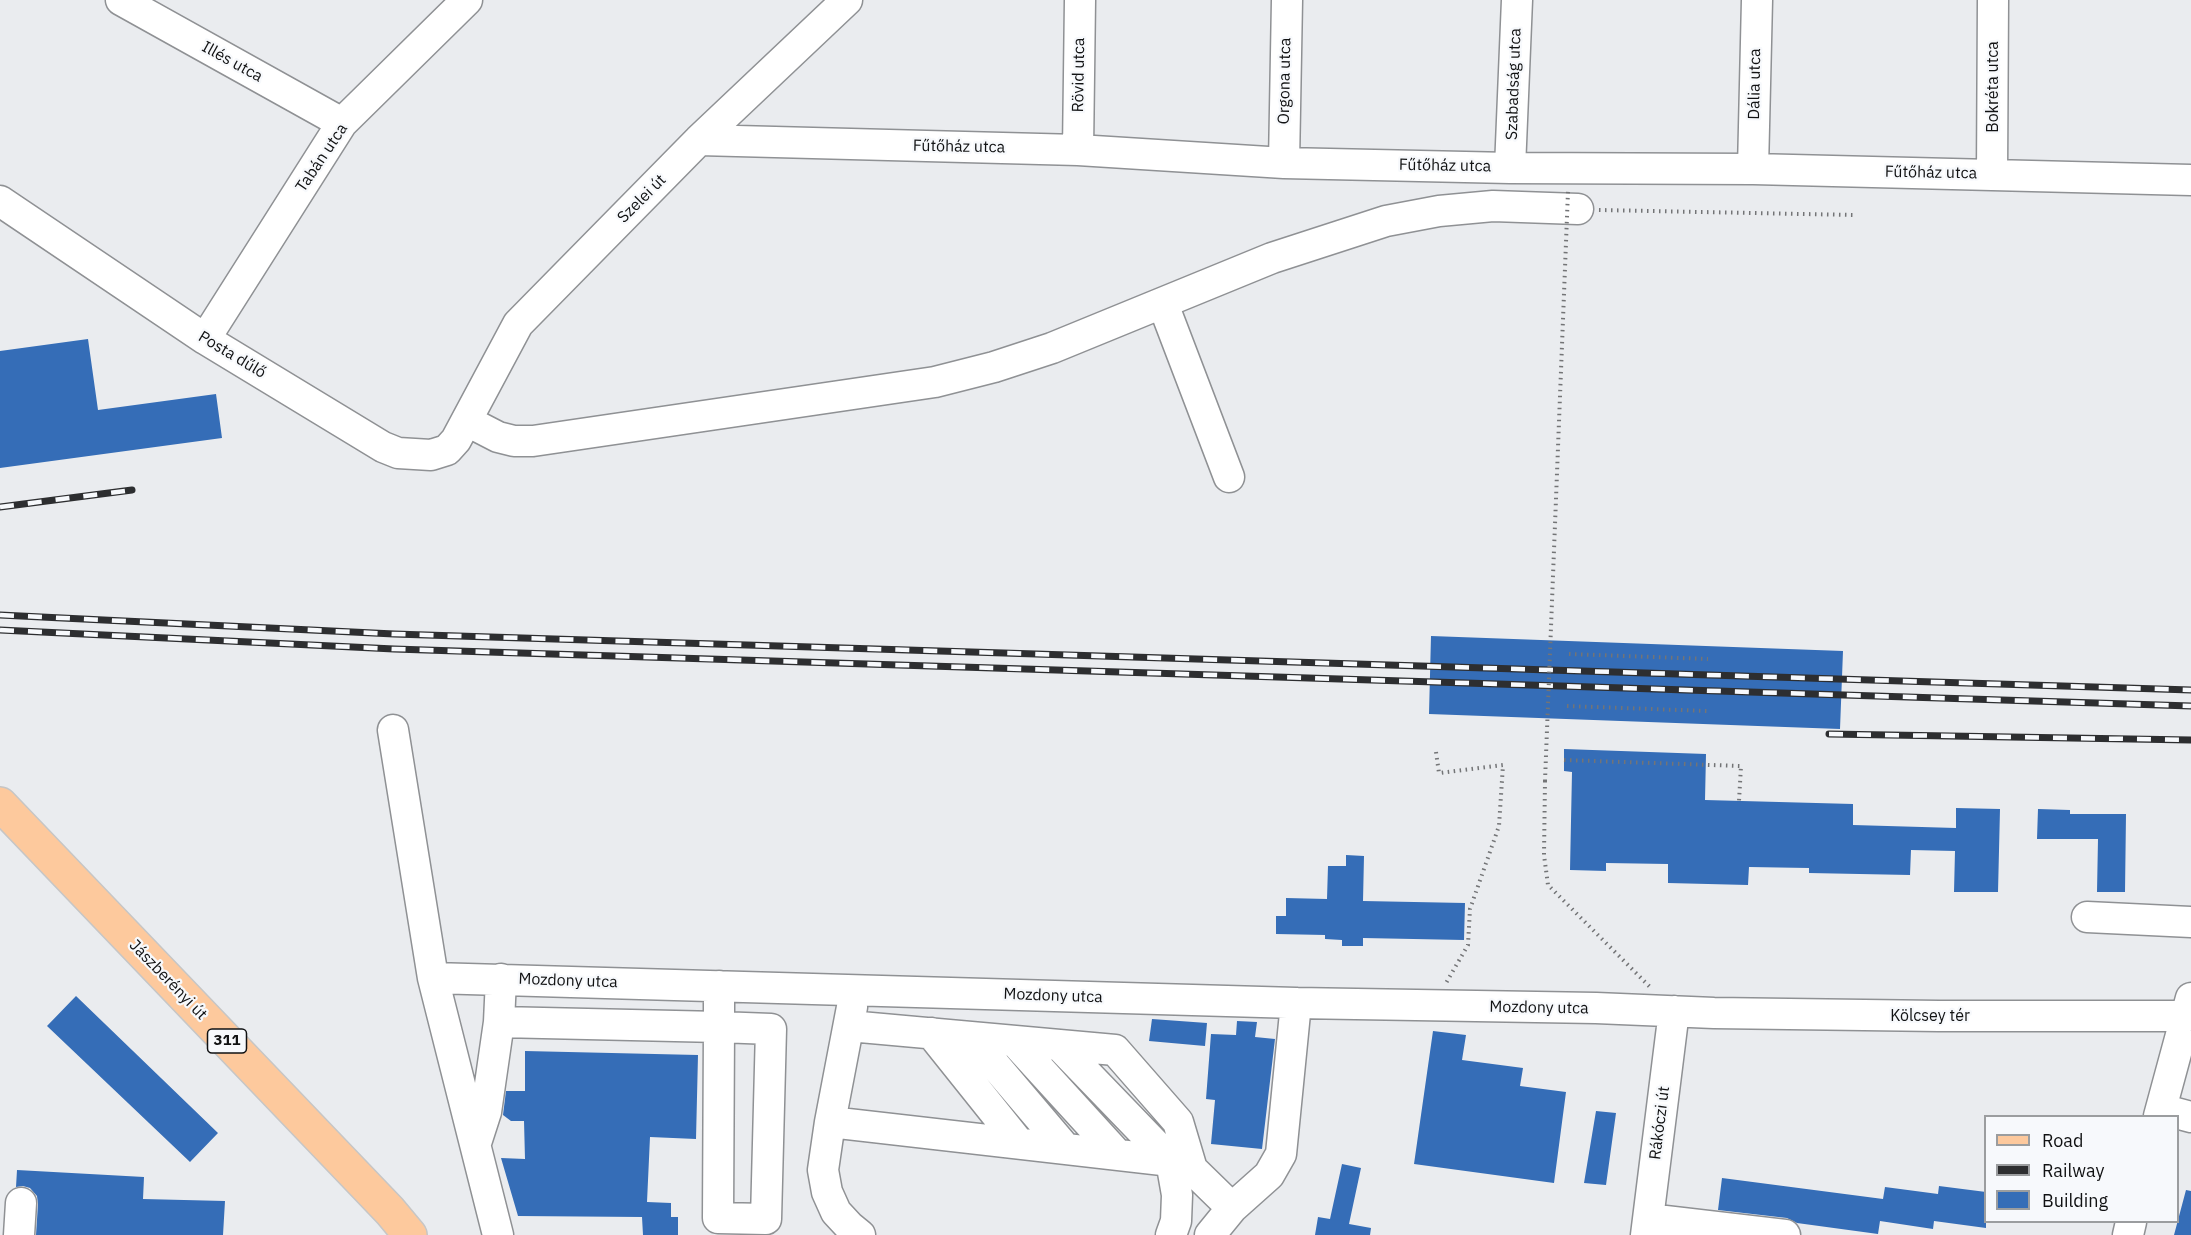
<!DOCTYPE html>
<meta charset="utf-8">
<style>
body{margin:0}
#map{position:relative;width:2191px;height:1235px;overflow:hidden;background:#eaecef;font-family:"IBM Plex Sans",sans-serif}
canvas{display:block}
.legend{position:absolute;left:1984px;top:1115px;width:195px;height:108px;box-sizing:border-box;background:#f7f9fc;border:2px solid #9b9d9f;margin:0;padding:8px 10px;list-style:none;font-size:18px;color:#111213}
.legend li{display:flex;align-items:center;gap:12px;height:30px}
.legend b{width:30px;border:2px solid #9b9d9f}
</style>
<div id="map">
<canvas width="2191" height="1235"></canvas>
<ul class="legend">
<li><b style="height:8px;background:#fdc99d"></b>Road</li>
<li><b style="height:8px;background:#2d2e30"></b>Railway</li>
<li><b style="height:16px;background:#356db7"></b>Building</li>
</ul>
</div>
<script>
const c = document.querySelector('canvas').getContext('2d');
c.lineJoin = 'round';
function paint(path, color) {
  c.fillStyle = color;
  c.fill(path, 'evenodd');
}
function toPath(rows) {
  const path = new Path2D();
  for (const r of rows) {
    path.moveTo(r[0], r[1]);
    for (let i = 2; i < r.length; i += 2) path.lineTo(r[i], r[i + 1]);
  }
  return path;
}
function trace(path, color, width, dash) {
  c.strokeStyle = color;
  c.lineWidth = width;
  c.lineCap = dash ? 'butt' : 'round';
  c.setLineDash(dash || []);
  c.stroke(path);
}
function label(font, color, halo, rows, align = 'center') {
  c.font = font + ' "IBM Plex Sans",sans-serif';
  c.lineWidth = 4.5;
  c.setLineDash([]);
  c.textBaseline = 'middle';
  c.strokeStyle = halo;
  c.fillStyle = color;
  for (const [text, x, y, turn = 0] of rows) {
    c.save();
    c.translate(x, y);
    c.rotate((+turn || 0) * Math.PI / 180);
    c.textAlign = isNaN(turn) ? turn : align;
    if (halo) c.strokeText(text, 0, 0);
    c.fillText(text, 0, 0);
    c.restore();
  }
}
paint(toPath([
 [88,339,98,410,216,394,222,438,0,468,0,351],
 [1431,636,1843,651,1840,729,1429,714],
 [1564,749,1706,754,1705,800,1853,804,1853,825,1956,828,1956,808,2000,809,1998,892,1954,892,1955,851,1911,850,1910,875,1809,873,1809,868,1749,867,1748,885,1668,883,1668,864,1606,863,1606,871,1570,870,1572,772,1564,771],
 [2038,809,2070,810,2070,814,2126,814,2125,892,2097,892,2098,839,2037,839],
 [1346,855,1364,856,1363,901,1465,903,1464,940,1363,938,1363,946,1342,946,1342,940,1325,939,1325,935,1276,934,1276,916,1286,916,1286,898,1327,899,1328,866,1346,866],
 [76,996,218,1133,190,1162,47,1026],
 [1152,1019,1207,1023,1205,1046,1149,1041],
 [1237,1021,1257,1022,1255,1037,1275,1039,1262,1149,1211,1144,1215,1100,1206,1099,1211,1034,1236,1035],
 [1433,1031,1466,1035,1462,1060,1523,1068,1520,1086,1566,1092,1554,1183,1414,1164],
 [525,1051,698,1055,696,1139,650,1137,647,1202,671,1203,671,1217,678,1217,678,1235,643,1235,642,1217,518,1216,501,1158,525,1159,524,1121,511,1121,503,1115,506,1091,525,1091],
 [1596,1111,1616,1113,1606,1185,1584,1183],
 [1342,1164,1361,1168,1349,1224,1371,1228,1370,1235,1315,1235,1318,1217,1330,1219],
 [17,1170,144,1177,143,1199,225,1201,223,1235,36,1235,38,1204,37,1196,30,1188,23,1186,16,1187],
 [1722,1178,1883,1199,1885,1187,1938,1194,1939,1186,1986,1192,1986,1228,1934,1221,1933,1229,1880,1221,1878,1234,1797,1223,1787,1218,1718,1210],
 [2186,1190,2191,1191,2191,1235,2174,1235]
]), '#356db7');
const minor = toPath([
 [121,0,342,123],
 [699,140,1078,150,1284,163,1510,168,1753,169,2191,180],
 [1078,150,1080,0],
 [1284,163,1287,0],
 [1510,168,1517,0],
 [1753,169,1757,0],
 [1992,175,1993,0],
 [0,201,205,339,383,447,398,453,431,455,447,450,456,440,518,324,699,140,847,0],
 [1163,304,1229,477],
 [205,339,342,123,467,0],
 [467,421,498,437,514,441,533,441,935,382,994,367,1052,348,1272,258,1386,221,1439,211,1493,206,1578,209],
 [393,730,433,978,498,1235],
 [2087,917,2191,922],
 [433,978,1296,1003,1596,1008,1714,1013,1939,1016,2187,1016],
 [501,979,499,1022,719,1027,771,1029,766,1219,718,1218,719,1027,719,986],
 [852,1007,830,1122,823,1170,827,1192,836,1212,849,1226,860,1235],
 [849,1026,1115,1050,1178,1122,1192,1169],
 [931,1033,1019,1143],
 [971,1037,1066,1149],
 [1014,1041,1118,1155],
 [1059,1045,1171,1161,1177,1195,1176,1221,1171,1235],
 [2161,1109,2191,1117],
 [2159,1116,2191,998],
 [830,1122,1171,1161,1192,1169,1232,1208],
 [476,1143,486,1112,499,1022],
 [1648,1219,1785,1235],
 [19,1235,21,1203],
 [1210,1235,1232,1208,1269,1175,1281,1154,1296,1003],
 [1646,1235,1674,1011],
 [2128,1235,2131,1222]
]);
const major = toPath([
 [0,804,390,1211,410,1235]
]);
trace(minor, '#8f9194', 33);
trace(major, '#c6c6c6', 36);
trace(toPath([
 [1599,210,1854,215],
 [1569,654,1708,659],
 [1567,706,1707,711],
 [1436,752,1439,773,1503,765,1499,826,1470,909,1468,945,1446,983],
 [1564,760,1741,766,1739,801],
 [1545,781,1544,855,1548,885,1650,987]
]), '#737476', 4, [1.5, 4.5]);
trace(minor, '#fff', 30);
trace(major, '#fdc99d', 33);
const rail = toPath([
 [0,507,132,490],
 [0,615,394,634,2191,690],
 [0,630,394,649,2191,706],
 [1829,734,2191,740]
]);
trace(rail, '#2d2e30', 7);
trace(rail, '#f7f9fc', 4.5, [14]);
trace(toPath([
 [1545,781,1568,191]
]), '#737476', 4, [1.5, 4.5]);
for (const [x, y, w] of [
 [227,1041,39]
]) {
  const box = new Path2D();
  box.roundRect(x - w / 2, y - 12, w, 24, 4.5);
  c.fillStyle = '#f7f9fc';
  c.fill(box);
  trace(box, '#111213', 1.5);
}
label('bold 15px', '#111213', null, [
 ["311",227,1041]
]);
label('16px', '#111213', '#f7f9fc', [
 ["Illés utca",232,62,29],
 ["Rövid utca",1079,75,-89],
 ["Orgona utca",1285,81,-89],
 ["Szabadság utca",1514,84,-88],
 ["Dália utca",1755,84,-89],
 ["Bokréta utca",1993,87,-90],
 ["Fűtőház utca",959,147,1],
 ["Tabán utca",322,158,-56],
 ["Fűtőház utca",1445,166,1],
 ["Fűtőház utca",1931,173,1],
 ["Szelei út",642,199,-45],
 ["Posta dűlő",232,355,31],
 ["Jászberényi út",168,980,46],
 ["Mozdony utca",568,981,2],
 ["Mozdony utca",1053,996,2],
 ["Mozdony utca",1539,1008,1],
 ["Kölcsey tér",1930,1016],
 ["Rákóczi út",1660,1123,-83]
]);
</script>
